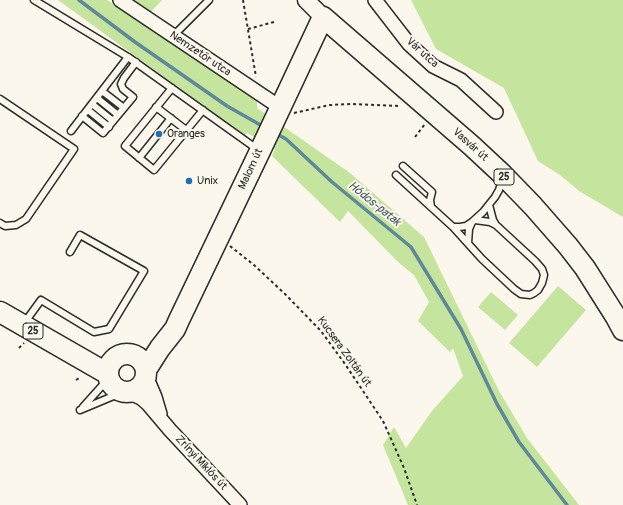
<!DOCTYPE html>
<meta charset="utf-8">
<style>
body{margin:0}
canvas{display:block;background:#fbf7ec}
</style>
<canvas width="623" height="505"></canvas>
<script>
const c = document.querySelector('canvas').getContext('2d');
c.lineJoin = 'round';
function paint(path, color) {
  c.fillStyle = color;
  c.fill(path, 'evenodd');
}
function toPath(rows) {
  const path = new Path2D();
  for (const r of rows) {
    if (r.length === 3) {
      path.moveTo(r[0] + r[2], r[1]);
      path.arc(r[0], r[1], r[2], 0, 2 * Math.PI);
      continue;
    }
    path.moveTo(r[0], r[1]);
    for (let i = 2; i < r.length; i += 2) path.lineTo(r[i], r[i + 1]);
  }
  return path;
}
function trace(path, color, width, dash) {
  c.strokeStyle = color;
  c.lineWidth = width;
  c.lineCap = dash ? 'butt' : 'round';
  c.setLineDash(dash || []);
  c.stroke(path);
}
function label(font, color, halo, rows, align = 'center') {
  c.font = font + ' Pangolin,sans-serif';
  c.lineWidth = 4;
  c.setLineDash([]);
  c.textBaseline = 'middle';
  c.strokeStyle = halo;
  c.fillStyle = color;
  for (const [text, x, y, turn = 0] of rows) {
    c.save();
    c.translate(x, y);
    c.rotate((+turn || 0) * Math.PI / 180);
    c.textAlign = isNaN(turn) ? turn : align;
    if (halo) c.strokeText(text, 0, 0);
    c.fillText(text, 0, 0);
    c.restore();
  }
}
paint(toPath([
 [58,0,107,0,257,99,257,108,350,173,424,237,499,391,527,438,579,505,408,505,383,445,394,427,406,448,432,411,463,376,453,348,450,352,418,321,429,302,414,275,398,262,348,211,340,222,272,156,275,149,247,133,245,136],
 [134,0,162,0,151,12],
 [411,0,623,0,623,217,579,191,560,175,538,161,504,88,436,49],
 [558,286,586,310,537,367,509,343],
 [491,292,518,315,505,330,478,307]
]), '#c5e59e');
trace(toPath([
 [79,0,135,42,227,106,264,127],
 [275,133,286,139,332,182,411,247,461,329,497,404,519,442,567,505]
]), '#5f8899', 3.5);
const service = toPath([
 [34,0,128,57,257,149],
 [179,30,209,0],
 [172,88,125,146,154,170,203,110],
 [102,91,124,108],
 [97,98,118,115],
 [0,99,74,149,26,219,16,225,5,226,0,223],
 [92,104,113,121],
 [156,107,186,130],
 [88,110,109,127],
 [82,116,103,133,133,97,123,89,121,84,124,78,136,62],
 [71,131,128,57],
 [139,158,171,118],
 [403,166,432,192,430,200,431,207],
 [396,175,453,227,460,227,466,226,472,222,483,212,495,197,499,190,502,180],
 [475,220,490,222,496,225],
 [453,227,482,259,514,289,521,294,530,295,534,293,538,290,542,283,544,275,542,269,535,261,496,225,493,220,489,205],
 [468,243,469,229,472,222],
 [25,322,41,300,94,332,109,329,144,271,80,235,70,252],
 [83,407,109,378],
 [80,410,123,392]
]);
const minor = toPath([
 [120,0,281,108],
 [375,0,409,44,433,66,461,80,496,112],
 [146,376,155,397,160,414],
 [128,392,141,398,148,404,170,430,240,505]
]);
const tertiary = toPath([
 [306,0,323,17]
]);
const primary = toPath([
 [0,312,108,374],
 [127,373,19],
 [146,370,160,348,175,329,179,320,260,151,323,17,472,146,502,174,533,206,568,246,585,268,616,317,623,330]
]);
trace(service, '#2b2b2b', 9);
trace(minor, '#2b2b2b', 16);
trace(tertiary, '#2b2b2b', 19);
trace(primary, '#2b2b2b', 23);
trace(toPath([
 [243,0,256,77],
 [248,29,274,22],
 [294,113,325,106,330,105,351,104,401,106],
 [415,137,425,124],
 [230,246,254,265,286,295,321,331,345,364,383,421,404,468,417,505],
 [19,348,24,343],
 [76,380,81,377]
]), '#2b2b2b', 2, [3, 3]);
trace(service, '#fbf7ec', 6);
trace(minor, '#fbf7ec', 13);
trace(tertiary, '#fbf7ec', 16);
trace(primary, '#fbf7ec', 20);
for (const [x, y, r, color] of [
 [159,134,4,"#1f6fb2"],
 [189,181,4,"#1f6fb2"]
]) {
  const dot = new Path2D();
  dot.arc(x, y, r, 0, 2 * Math.PI);
  c.fillStyle = color;
  c.fill(dot);
  trace(dot, '#fbf7ec', 1.5);
}
for (const [x, y, w] of [
 [504,177,20],
 [33,331,20]
]) {
  const box = new Path2D();
  box.roundRect(x - w / 2, y - 8, w, 16, 3);
  c.fillStyle = '#fbf7ec';
  c.fill(box);
  trace(box, '#2b2b2b', 1);
}
label('bold 10px', '#2b2b2b', null, [
 ["25",504,177],
 ["25",33,331]
]);
label('11px', '#2b2b2b', '#fbf7ec', [
 ["Vár utca",422,53,42],
 ["Nemzetőr utca",200,54,34],
 ["Vasvár út",470,145,42],
 ["Malom út",251,169,-65],
 ["Kucsera Zoltán út",344,352,54],
 ["Zrínyi Miklós út",201,463,47]
]);
label('11px', '#2b2b2b', '#fbf7ec', [
 ["Oranges",167,134],
 ["Unix",197,181]
], 'left');
label('italic 12px', '#455a62', '#fbf7ec', [
 ["Hódos-patak",374,204,39]
]);
</script>
